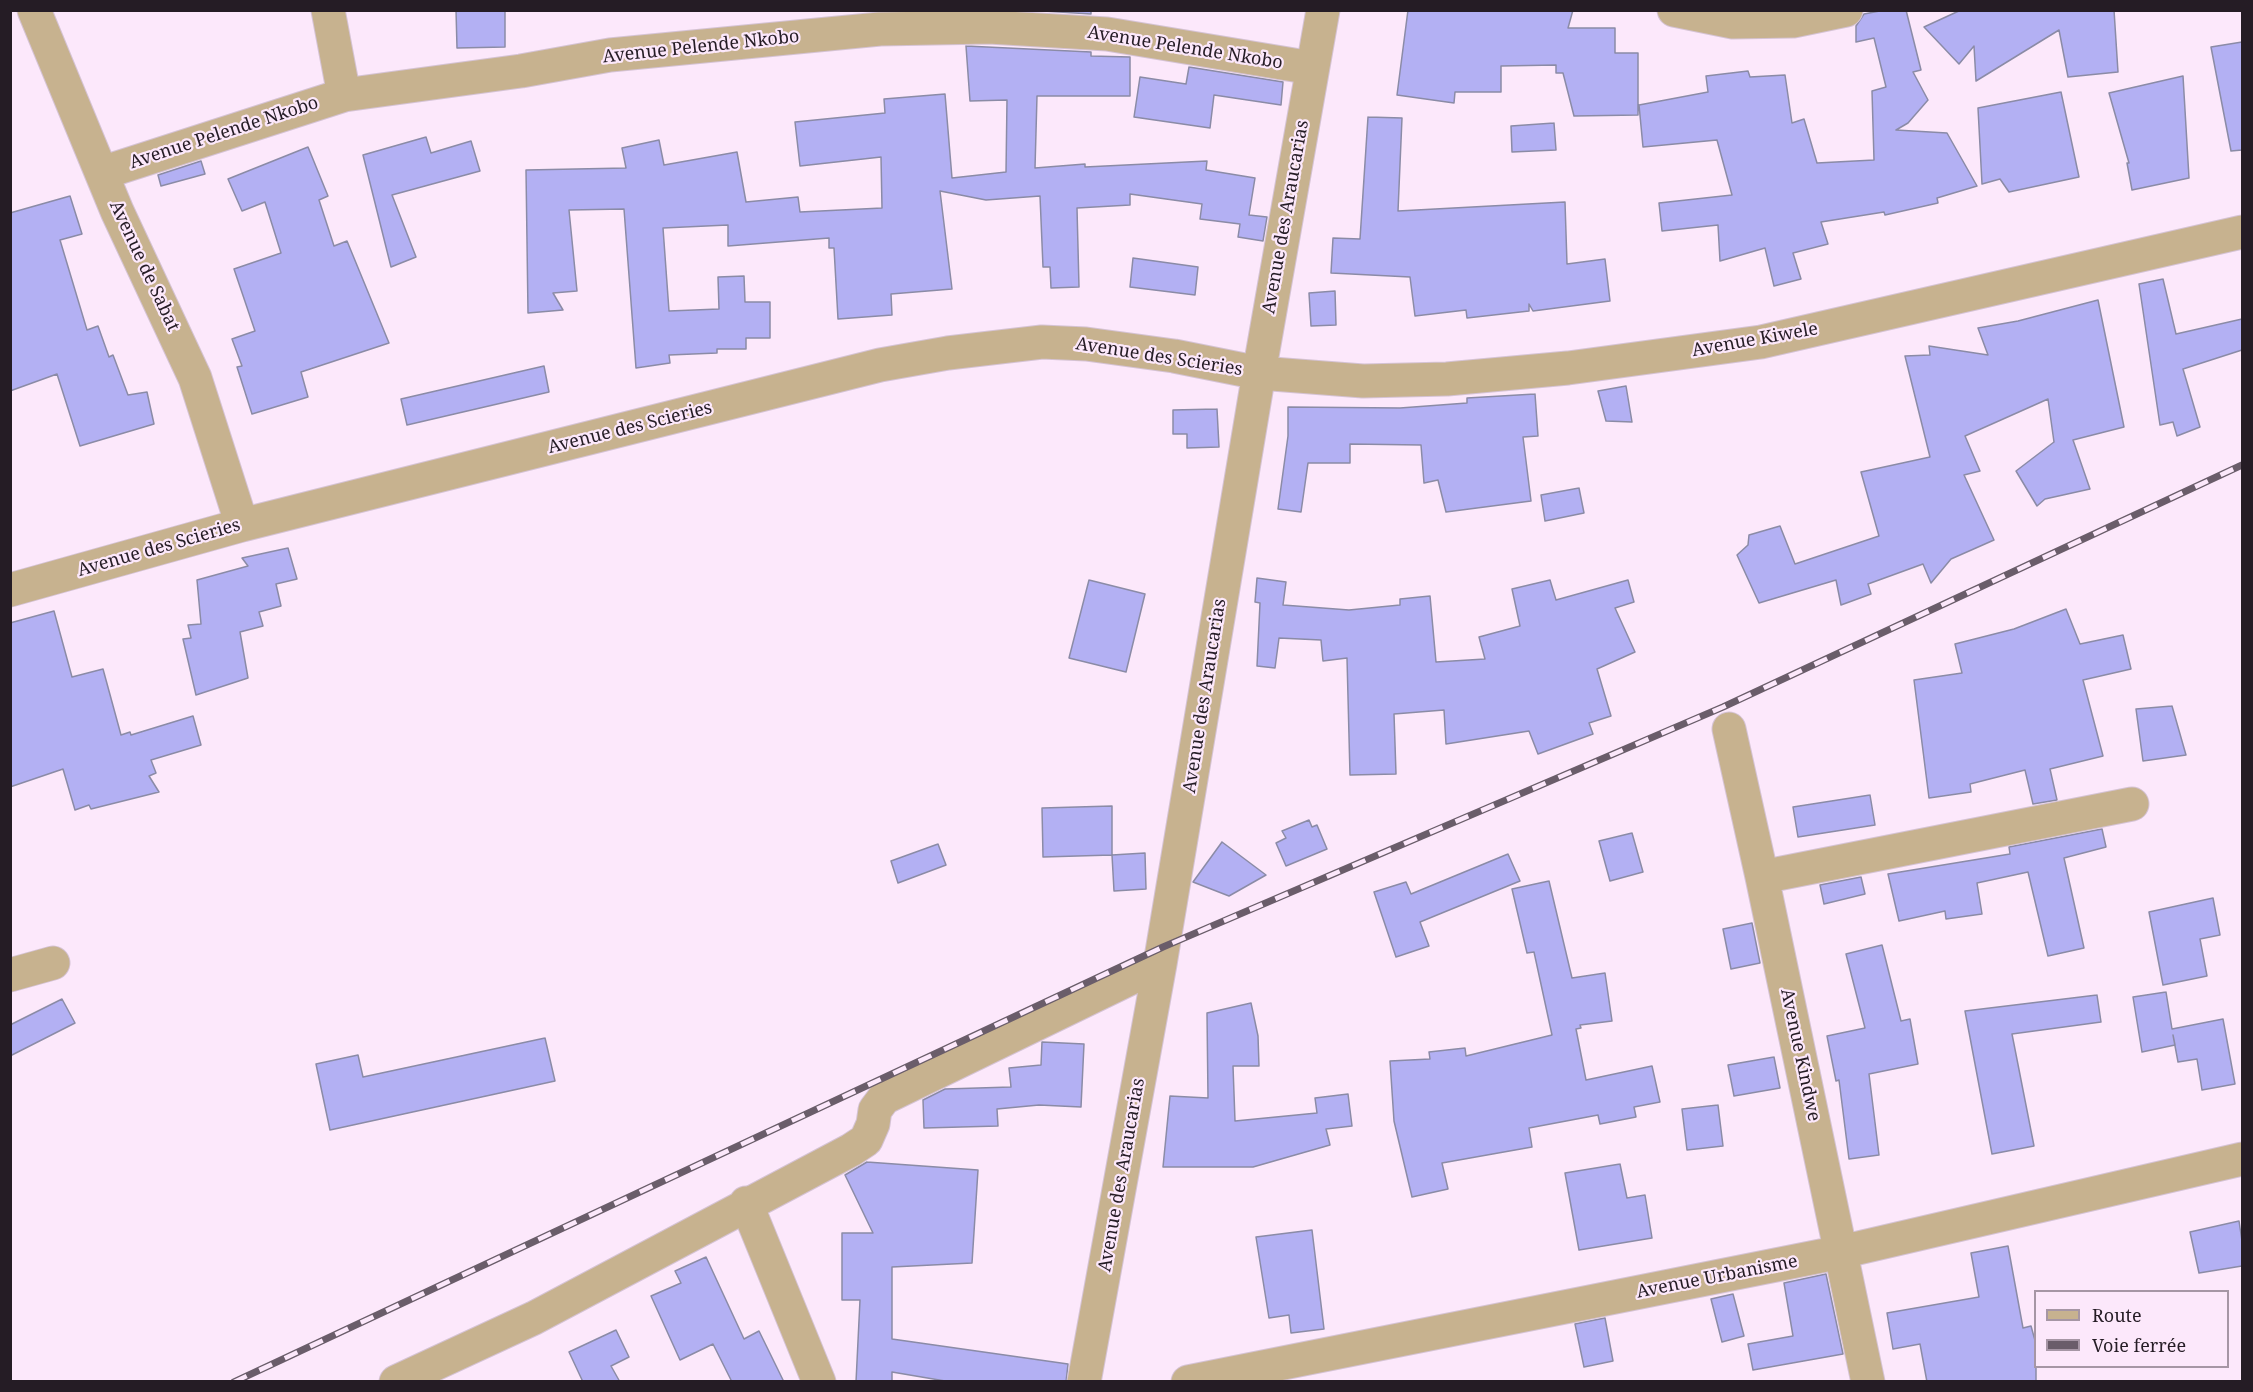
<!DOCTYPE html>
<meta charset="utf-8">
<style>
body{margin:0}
#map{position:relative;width:2253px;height:1392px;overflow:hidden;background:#fce8fb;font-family:"Noto Serif",serif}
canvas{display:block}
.frame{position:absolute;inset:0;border:12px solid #251c25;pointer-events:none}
.legend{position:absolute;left:2034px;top:1290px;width:195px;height:78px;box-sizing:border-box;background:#fce8fb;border:2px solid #a696a5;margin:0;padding:8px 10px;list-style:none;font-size:18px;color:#251c25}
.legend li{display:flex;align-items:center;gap:12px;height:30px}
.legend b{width:30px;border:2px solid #a696a5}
</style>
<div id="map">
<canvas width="2253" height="1392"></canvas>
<div class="frame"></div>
<ul class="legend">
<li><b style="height:8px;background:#c7b28f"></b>Route</li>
<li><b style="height:8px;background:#6a5d6a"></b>Voie ferrée</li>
</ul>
</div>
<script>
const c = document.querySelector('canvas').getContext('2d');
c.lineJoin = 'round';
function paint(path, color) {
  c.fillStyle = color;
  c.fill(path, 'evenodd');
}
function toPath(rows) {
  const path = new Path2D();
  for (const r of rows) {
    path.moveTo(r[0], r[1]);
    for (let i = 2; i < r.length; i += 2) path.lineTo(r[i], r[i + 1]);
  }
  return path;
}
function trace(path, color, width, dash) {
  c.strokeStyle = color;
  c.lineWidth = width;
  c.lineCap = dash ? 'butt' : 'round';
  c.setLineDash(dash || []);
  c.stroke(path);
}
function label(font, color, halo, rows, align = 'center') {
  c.font = font + ' "Noto Serif",serif';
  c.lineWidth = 4.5;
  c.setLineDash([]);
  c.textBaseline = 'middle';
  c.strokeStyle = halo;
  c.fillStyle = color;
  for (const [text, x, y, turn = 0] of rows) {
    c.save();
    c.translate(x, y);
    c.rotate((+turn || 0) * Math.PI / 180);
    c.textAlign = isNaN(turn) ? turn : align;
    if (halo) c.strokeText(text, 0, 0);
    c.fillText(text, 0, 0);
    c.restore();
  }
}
const building = toPath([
 [456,10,505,10,505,47,457,48,456,10],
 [1027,10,1091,10,1091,14,1027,10],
 [1408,10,1573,10,1568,28,1615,28,1615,53,1638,53,1638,115,1574,116,1563,73,1556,73,1556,65,1501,66,1501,92,1455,92,1454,103,1397,95,1408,10],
 [1885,10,1906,10,1921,70,1913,72,1928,100,1908,123,1896,130,1947,133,1977,186,1937,198,1938,203,1885,215,1884,212,1821,222,1828,244,1793,253,1801,279,1774,286,1765,248,1720,261,1718,225,1662,231,1659,203,1732,195,1717,140,1643,147,1639,105,1708,92,1706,76,1748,71,1750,77,1785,75,1792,123,1804,119,1817,163,1874,160,1872,91,1886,87,1874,38,1856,42,1856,26,1864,14,1885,10],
 [1961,10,2114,10,2118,72,2068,77,2059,30,1976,81,1974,46,1959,64,1924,27,1961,10],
 [2242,42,2242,150,2231,151,2211,47,2242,42],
 [966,46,1091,52,1091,56,1130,57,1130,96,1037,96,1035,168,1085,164,1085,167,1207,161,1206,170,1255,178,1249,215,1267,217,1263,241,1238,237,1240,224,1200,219,1202,204,1130,194,1130,205,1077,208,1079,287,1051,288,1050,267,1043,267,1040,196,986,200,940,191,952,289,891,294,892,315,838,319,834,248,829,248,829,238,728,246,728,225,663,228,669,311,719,309,718,277,744,276,745,302,770,302,770,338,746,338,746,349,717,349,717,353,669,355,670,363,636,368,624,209,569,210,577,291,553,293,563,310,528,313,526,170,626,168,622,148,659,140,664,165,737,152,746,202,798,197,800,212,882,208,881,157,800,166,795,122,885,113,884,99,945,94,952,178,1006,172,1007,100,970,101,966,46],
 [1189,67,1283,82,1281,105,1214,95,1210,128,1134,117,1140,77,1186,84,1189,67],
 [2183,76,2189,178,2132,190,2127,163,2129,163,2109,93,2183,76],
 [2061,92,2079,177,2009,192,2000,179,1982,184,1978,108,2061,92],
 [1368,117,1402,118,1398,211,1565,202,1567,264,1605,259,1610,301,1533,311,1529,304,1529,311,1467,318,1466,310,1415,316,1410,277,1331,273,1333,238,1360,239,1368,117],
 [1554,123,1556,150,1512,152,1511,126,1554,123],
 [426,137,431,153,471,141,480,171,392,195,416,257,391,267,363,155,426,137],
 [308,147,328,196,319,200,334,246,347,241,389,343,301,372,308,397,252,414,237,367,242,366,232,339,255,331,234,269,281,253,265,202,242,211,228,179,308,147],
 [201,161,205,174,161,186,158,175,201,161],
 [70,196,82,234,60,240,87,330,98,326,109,357,113,355,128,395,147,392,154,424,80,446,57,374,10,391,10,213,70,196],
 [1133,258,1198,267,1195,295,1130,287,1133,258],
 [2163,279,2176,334,2242,319,2242,350,2183,369,2200,427,2177,436,2173,422,2160,425,2139,284,2163,279],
 [1335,291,1336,325,1311,326,1309,293,1335,291],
 [2098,300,2124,427,2073,440,2090,489,2045,499,2037,506,2016,471,2054,442,2048,399,1965,436,1980,471,1964,475,1994,540,1951,559,1931,583,1923,564,1868,584,1871,594,1841,605,1836,580,1759,603,1737,555,1748,545,1749,535,1780,526,1795,564,1879,536,1861,472,1930,457,1905,356,1930,355,1929,346,1988,355,1978,328,2018,321,2098,300],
 [544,366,549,392,407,425,401,399,544,366],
 [1626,386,1632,422,1606,421,1598,391,1626,386],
 [1535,394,1538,436,1523,437,1531,501,1446,512,1438,480,1424,483,1421,445,1350,444,1350,463,1308,463,1301,512,1278,509,1288,436,1288,407,1400,408,1467,403,1467,398,1535,394],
 [1217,409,1219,447,1187,448,1187,434,1173,434,1173,410,1217,409],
 [1579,488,1584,513,1545,521,1541,495,1579,488],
 [288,548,297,579,276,584,281,606,259,612,263,626,240,632,248,678,196,695,183,639,191,638,188,625,201,624,197,580,248,566,242,558,288,548],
 [1257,578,1286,582,1283,605,1349,610,1400,605,1400,599,1430,596,1436,662,1485,659,1479,637,1520,626,1512,589,1550,580,1556,600,1628,580,1634,602,1615,608,1635,652,1597,669,1611,716,1589,723,1593,734,1538,754,1529,731,1446,744,1444,710,1394,714,1396,774,1350,775,1347,658,1323,661,1321,640,1279,638,1275,668,1257,666,1260,603,1255,602,1257,578],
 [1089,580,1145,594,1126,672,1069,658,1089,580],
 [2066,609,2080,644,2123,635,2131,669,2083,680,2103,756,2050,769,2057,800,2033,804,2025,770,1970,784,1971,792,1929,798,1914,680,1962,673,1955,644,2014,629,2066,609],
 [54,611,72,677,103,669,121,735,130,732,131,735,193,716,201,745,151,760,156,773,149,776,159,792,91,809,89,805,75,810,63,769,10,787,10,623,54,611],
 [2172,706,2186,755,2143,761,2136,709,2172,706],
 [1870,795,1875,825,1798,837,1793,807,1870,795],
 [1112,806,1112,855,1043,857,1042,808,1112,806],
 [1309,820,1312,827,1317,825,1327,849,1286,866,1276,843,1286,838,1282,831,1309,820],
 [2102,829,2106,847,2064,858,2084,948,2048,956,2028,872,1977,883,1982,914,1946,919,1945,911,1899,921,1888,874,2010,854,2009,847,2102,829],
 [1632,833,1643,872,1610,881,1599,841,1632,833],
 [1222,842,1266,875,1229,896,1193,882,1222,842],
 [938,844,946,865,898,883,891,861,938,844],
 [1145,853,1146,889,1114,891,1112,855,1145,853],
 [1508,854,1520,881,1420,922,1429,946,1396,957,1374,892,1406,882,1411,894,1508,854],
 [1861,877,1865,894,1824,904,1820,885,1861,877],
 [1549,881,1572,978,1605,973,1612,1021,1580,1025,1581,1028,1576,1029,1586,1080,1652,1066,1660,1102,1634,1107,1636,1117,1600,1124,1598,1115,1529,1128,1532,1147,1442,1163,1448,1189,1412,1197,1394,1121,1390,1061,1430,1059,1429,1052,1465,1048,1466,1056,1552,1035,1534,952,1527,953,1512,889,1549,881],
 [2213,898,2220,935,2200,939,2207,976,2163,985,2149,912,2213,898],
 [1752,923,1760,963,1731,969,1723,929,1752,923],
 [1882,945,1901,1021,1910,1019,1918,1064,1869,1074,1879,1155,1849,1159,1839,1080,1836,1081,1827,1036,1865,1028,1846,954,1882,945],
 [2166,992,2172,1029,2223,1019,2235,1084,2202,1090,2197,1059,2178,1062,2173,1035,2175,1045,2142,1052,2133,997,2166,992],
 [2097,995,2101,1022,2012,1034,2034,1146,1992,1154,1965,1011,2097,995],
 [62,999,75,1023,10,1056,10,1025,62,999],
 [1251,1003,1258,1036,1259,1066,1233,1066,1235,1121,1317,1113,1315,1098,1348,1094,1352,1126,1326,1129,1330,1145,1253,1167,1163,1167,1170,1096,1208,1098,1207,1013,1251,1003],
 [545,1038,555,1081,330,1130,316,1064,358,1055,363,1077,545,1038],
 [1042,1042,1084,1044,1081,1107,1039,1105,997,1109,998,1126,924,1128,923,1100,945,1089,1011,1087,1009,1068,1041,1065,1042,1042],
 [1774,1057,1780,1088,1734,1096,1728,1065,1774,1057],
 [1718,1105,1723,1146,1687,1150,1682,1109,1718,1105],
 [867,1162,978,1170,972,1263,892,1267,892,1339,1068,1364,1066,1382,951,1382,892,1372,892,1382,856,1382,860,1300,842,1300,842,1233,873,1233,845,1175,867,1162],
 [1620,1164,1627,1198,1645,1195,1652,1238,1579,1250,1565,1173,1620,1164],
 [2239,1221,2242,1241,2242,1266,2199,1273,2190,1232,2239,1221],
 [1312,1230,1324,1329,1291,1333,1289,1315,1269,1318,1256,1237,1312,1230],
 [2008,1246,2023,1328,2031,1326,2036,1344,2036,1382,1927,1382,1920,1344,1893,1349,1887,1313,1979,1297,1971,1253,2008,1246],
 [706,1257,744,1339,759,1331,784,1382,732,1382,713,1344,680,1360,651,1296,681,1283,675,1271,706,1257],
 [1826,1274,1843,1354,1753,1370,1748,1344,1793,1336,1784,1283,1826,1274],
 [1733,1294,1744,1336,1722,1342,1711,1299,1733,1294],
 [1605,1318,1613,1361,1584,1367,1575,1324,1605,1318],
 [616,1330,629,1357,611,1366,620,1382,583,1382,569,1352,616,1330]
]);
paint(building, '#b3b0f3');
trace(building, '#8b8ba6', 1.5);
const minor = toPath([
 [34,10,117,211,195,378,242,525],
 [328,10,344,95],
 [1674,10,1733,22,1793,21,1846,10],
 [102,173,344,95,521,71,610,55,880,29,989,27,1107,34,1312,68],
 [10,590,242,525,880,365,948,353,1042,342,1086,344,1174,356,1259,373,1363,381,1447,379,1568,368,1761,342,2242,232],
 [1729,729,1762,877,1868,1382],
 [1762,877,2132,804],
 [10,975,53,963],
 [746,1203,819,1382],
 [396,1382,534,1318,851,1150,866,1140,873,1124,875,1110,884,1098,1160,964],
 [1084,1382,1160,964,1259,373,1323,10],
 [1188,1382,1841,1252,2242,1159]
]);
trace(minor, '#d5c3d4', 35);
trace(minor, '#c7b28f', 33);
const rail = toPath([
 [234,1382,1163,947,1723,707,2242,465]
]);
trace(rail, '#6a5d6a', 7);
trace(rail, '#fce8fb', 4.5, [14]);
label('18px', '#251c25', '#fce8fb', [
 ["Avenue Pelende Nkobo",701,47,-6],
 ["Avenue Pelende Nkobo",1185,48,9],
 ["Avenue Pelende Nkobo",224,133,-18],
 ["Avenue des Araucarias",1286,217,-80],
 ["Avenue de Sabat",144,266,65],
 ["Avenue Kiwele",1755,340,-10],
 ["Avenue des Scieries",1159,357,9],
 ["Avenue des Scieries",630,428,-14],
 ["Avenue des Scieries",159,548,-16],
 ["Avenue des Araucarias",1205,696,-81],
 ["Avenue Kindwe",1800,1055,78],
 ["Avenue des Araucarias",1122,1175,-80],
 ["Avenue Urbanisme",1717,1277,-11]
]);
</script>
